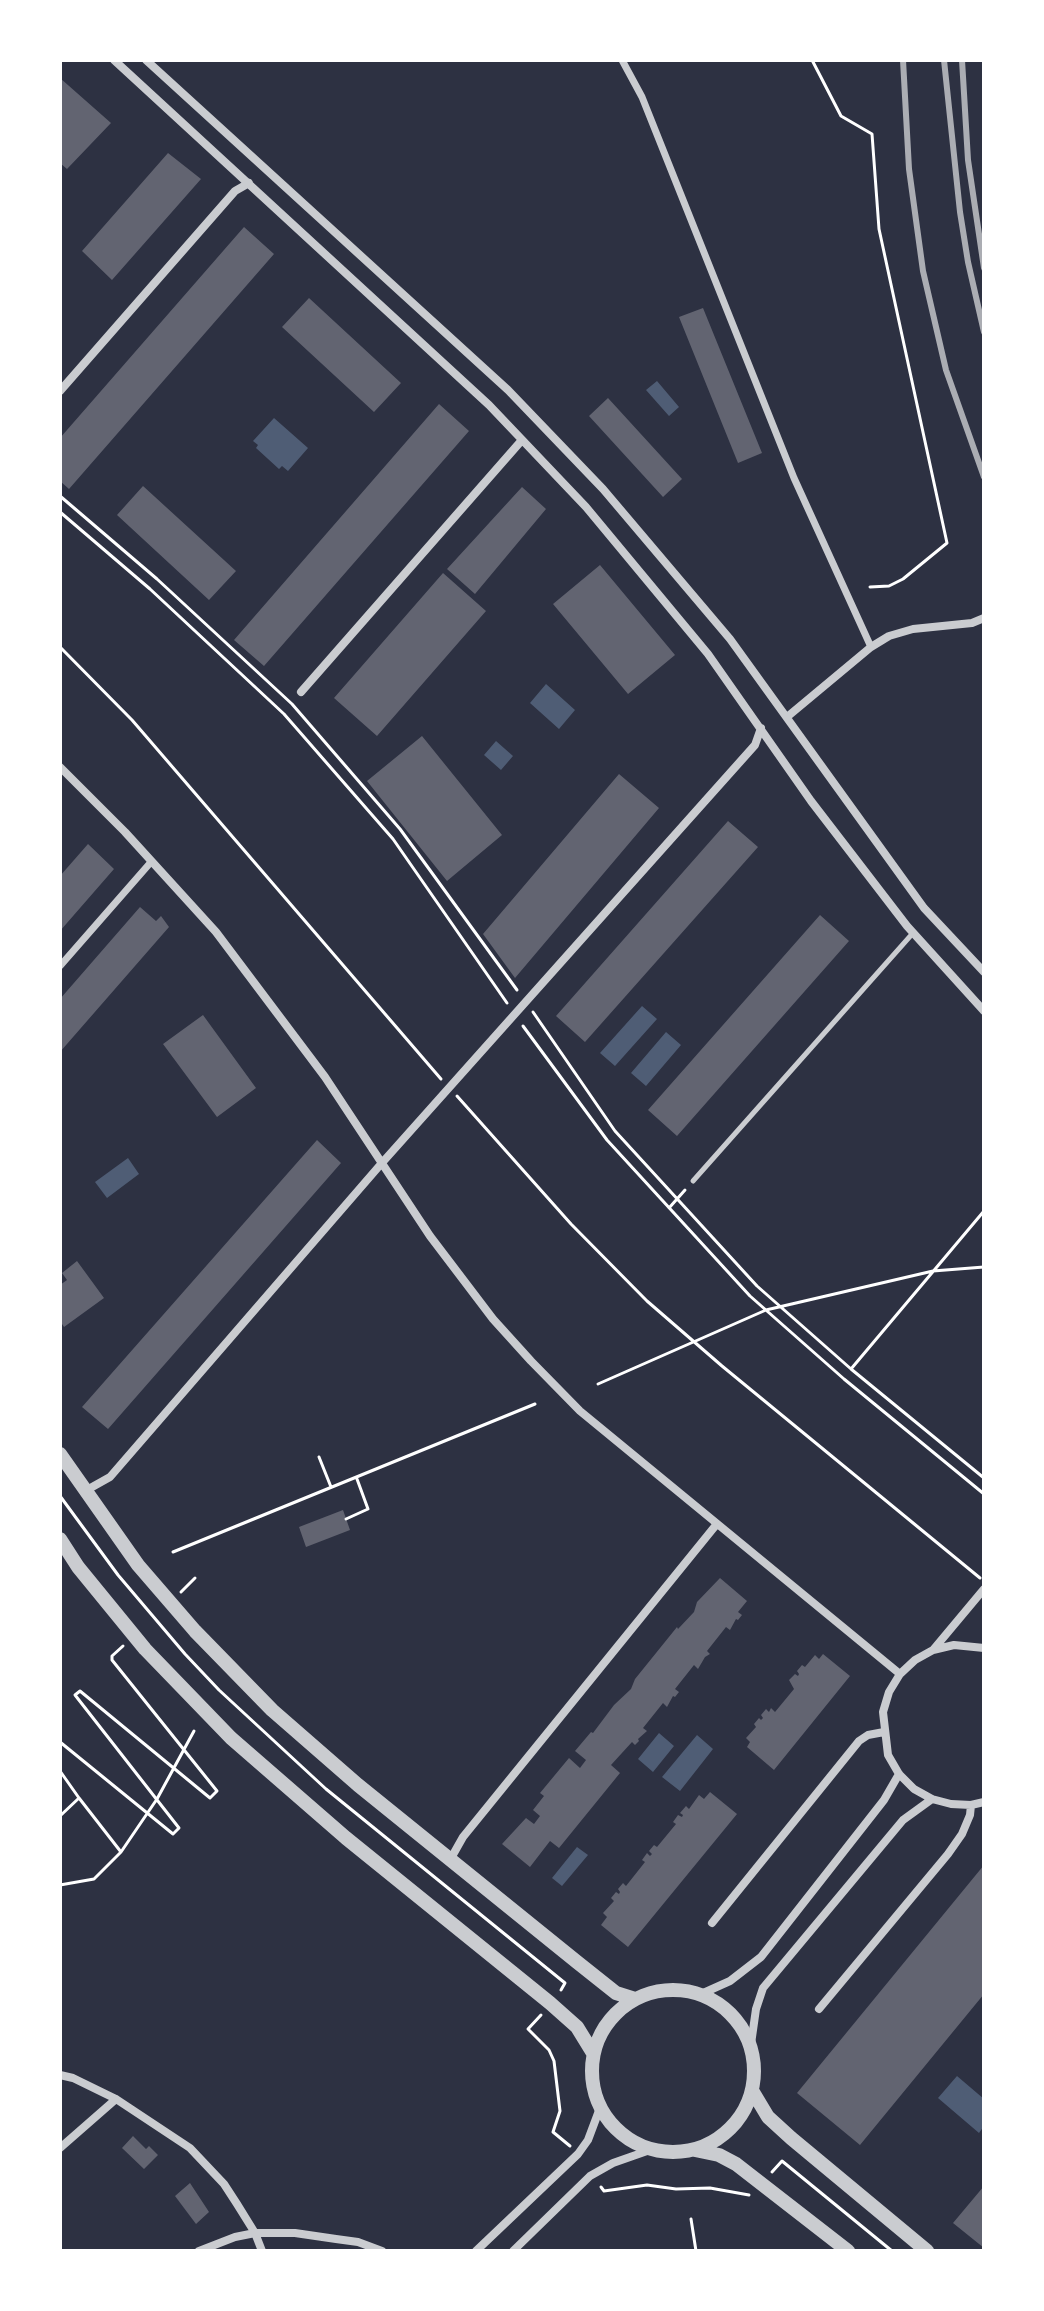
<!DOCTYPE html>
<style>
body{margin:0}
#map{position:relative;width:1044px;height:2311px;overflow:hidden;background:#2d3142;font-family:"Roboto Condensed",sans-serif}
canvas{display:block}
.frame{position:absolute;inset:0;border:62px solid #fff;pointer-events:none}
</style>
<div id="map">
<canvas width="1044" height="2311"></canvas>
<div class="frame"></div>
</div>
<script>
const c = document.querySelector('canvas').getContext('2d');
c.lineJoin = 'round';
function paint(path, color) {
  c.fillStyle = color;
  c.fill(path, 'evenodd');
}
function toPath(rows) {
  const path = new Path2D();
  for (const r of rows) {
    if (r.length === 3) {
      path.moveTo(r[0] + r[2], r[1]);
      path.arc(r[0], r[1], r[2], 0, 2 * Math.PI);
      continue;
    }
    path.moveTo(r[0], r[1]);
    for (let i = 2; i < r.length; i += 2) path.lineTo(r[i], r[i + 1]);
  }
  return path;
}
function trace(path, color, width, dash) {
  c.strokeStyle = color;
  c.lineWidth = width;
  c.lineCap = dash ? 'butt' : 'round';
  c.setLineDash(dash || []);
  c.stroke(path);
}
paint(toPath([
 [657,381,679,407,669,416,646,390],
 [274,418,308,448,288,471,282,466,279,469,256,448,258,445,253,441],
 [546,684,575,710,559,729,530,703],
 [496,741,513,756,501,770,484,755],
 [642,1006,657,1019,615,1066,600,1053],
 [666,1032,681,1045,646,1086,631,1073],
 [128,1158,139,1174,107,1198,95,1182],
 [659,1733,674,1746,653,1772,638,1759],
 [697,1735,713,1749,680,1791,662,1777],
 [577,1847,588,1855,562,1886,552,1878],
 [957,2076,984,2099,984,2126,979,2133,938,2098]
]), '#4f5d75');
paint(toPath([
 [60,78,111,123,67,169,60,163],
 [168,153,201,179,112,280,82,251],
 [244,227,274,254,69,489,60,481,60,438],
 [309,298,401,383,374,412,282,327],
 [703,308,762,453,738,463,679,317],
 [608,398,682,479,663,497,589,416],
 [439,404,469,431,264,666,234,640],
 [143,486,236,571,209,600,117,515],
 [522,487,546,509,475,594,447,569],
 [600,565,675,655,628,694,553,604],
 [443,573,486,611,377,736,334,698],
 [422,736,502,835,447,881,367,781],
 [619,774,659,808,515,978,483,934],
 [728,821,758,847,585,1042,556,1016],
 [88,844,114,869,60,931,60,876],
 [140,907,156,921,161,916,169,927,60,1052,60,999],
 [820,915,849,941,677,1136,648,1110],
 [203,1015,256,1088,217,1117,163,1044],
 [317,1140,341,1163,108,1429,82,1407],
 [77,1261,104,1298,64,1327,60,1321,60,1285,67,1280,62,1273],
 [343,1510,350,1530,306,1547,299,1527],
 [720,1578,747,1601,738,1612,742,1615,738,1620,736,1619,730,1630,726,1627,707,1651,710,1654,705,1657,698,1669,694,1665,675,1689,679,1692,675,1697,673,1696,667,1707,663,1703,643,1728,647,1731,638,1739,639,1741,635,1745,632,1742,611,1765,620,1773,559,1848,550,1841,530,1867,502,1844,526,1818,534,1824,540,1816,533,1810,544,1796,540,1793,569,1758,580,1768,586,1760,575,1751,591,1732,593,1733,614,1705,631,1689,635,1679,677,1627,678,1629,694,1612,697,1602],
 [823,1654,850,1676,774,1770,747,1747,750,1742,746,1738,756,1727,754,1724,759,1718,761,1720,763,1718,761,1715,766,1709,769,1712,771,1708,775,1712,794,1689,789,1680,795,1674,798,1676,799,1674,797,1671,802,1665,805,1667,815,1655,819,1659],
 [710,1792,737,1814,628,1947,601,1925,607,1917,603,1913,614,1901,611,1898,616,1892,619,1894,620,1892,618,1889,623,1883,626,1886,645,1862,642,1860,647,1853,650,1856,652,1854,649,1851,654,1845,657,1847,676,1824,673,1822,678,1815,682,1817,683,1815,680,1813,686,1806,689,1809,699,1795,704,1799],
 [984,1865,984,1994,860,2145,797,2093],
 [133,2136,146,2149,149,2146,158,2155,144,2169,122,2148],
 [190,2183,209,2212,196,2224,175,2196],
 [984,2186,984,2248,953,2223]
]), '#626471');
trace(toPath([
 [812,60,841,116,872,134,879,229,947,543,903,579,889,586,870,587],
 [60,496,157,579,292,704,400,829,517,990],
 [60,512,150,589,284,714,393,839,507,1003],
 [60,647,132,720,441,1079],
 [533,1012,615,1131,757,1286,851,1369,984,1478],
 [523,1026,607,1140,750,1296,844,1379,984,1494],
 [457,1096,571,1224,647,1301,722,1366,980,1578],
 [669,1208,685,1190],
 [851,1369,984,1211],
 [598,1384,766,1310,933,1271,984,1267],
 [319,1457,331,1487],
 [60,1496,118,1575,185,1654,219,1690,326,1789,565,1983,561,1990],
 [346,1519,368,1509,357,1479],
 [173,1552,535,1404],
 [181,1592,195,1578],
 [60,1742,173,1834,179,1828,75,1695,80,1691,210,1798,217,1791,112,1660,112,1656,123,1646],
 [60,1771,79,1798,60,1816],
 [121,1852,157,1799,194,1731],
 [60,1885,94,1879,121,1852,79,1798],
 [541,2015,528,2029,549,2050,554,2061,560,2111,553,2132,570,2146],
 [772,2172,782,2161,892,2251],
 [601,2187,604,2191,647,2185,676,2189,710,2188,749,2195],
 [691,2219,696,2251]
]), '#fff', 3);
trace(toPath([
 [693,1181,913,933]
]), '#caccd0', 5);
trace(toPath([
 [622,60,642,97,794,478,871,647],
 [60,966,151,862]
]), '#caccd0', 7);
trace(toPath([
 [114,60,489,405,586,507,708,654,811,801,907,926,984,1011],
 [146,60,508,390,603,489,730,639,924,908,984,972],
 [60,391,235,191,249,183],
 [301,692,522,440],
 [787,717,871,647,889,636,913,629,972,623,984,618],
 [60,767,125,832,216,932,325,1077,430,1236,493,1319,531,1361,580,1411,900,1674],
 [85,1491,110,1477,381,1164,755,745,761,728],
 [984,1648,954,1645,933,1650,915,1660,900,1674,889,1692,883,1712,888,1755,899,1774,914,1789,932,1799,951,1804,971,1805,984,1802],
 [933,1650,984,1589],
 [450,1860,463,1837,716,1525],
 [712,1923,859,1741,868,1735,884,1732],
 [701,1994,730,1981,761,1957,884,1800,899,1774],
 [819,2009,948,1854,962,1834,970,1815,971,1805],
 [751,2044,756,2009,763,1988,903,1820,932,1799],
 [60,2075,73,2078,116,2099,190,2148,224,2184,237,2204,255,2233,262,2251],
 [60,2148,116,2099],
 [199,2251,235,2237,255,2233,295,2233,336,2239,358,2242,382,2251],
 [476,2251,578,2154,588,2140,600,2108],
 [513,2251,590,2176,613,2163,650,2150]
]), '#caccd0', 8);
trace(toPath([
 [60,1454,138,1565,195,1631,272,1710,358,1785,577,1962,616,1993,635,1999],
 [60,1539,78,1567,145,1649,231,1738,346,1838,550,2003,577,2027,593,2053],
 [673,2071,81],
 [753,2092,768,2117,791,2138,927,2251],
 [695,2150,719,2155,736,2164,848,2251]
]), '#caccd0', 14);
trace(toPath([
 [903,60,909,169,923,271,946,370,984,477],
 [944,60,960,212,968,262,984,332],
 [962,60,968,160,984,268]
]), '#abadb3', 6);
</script>
